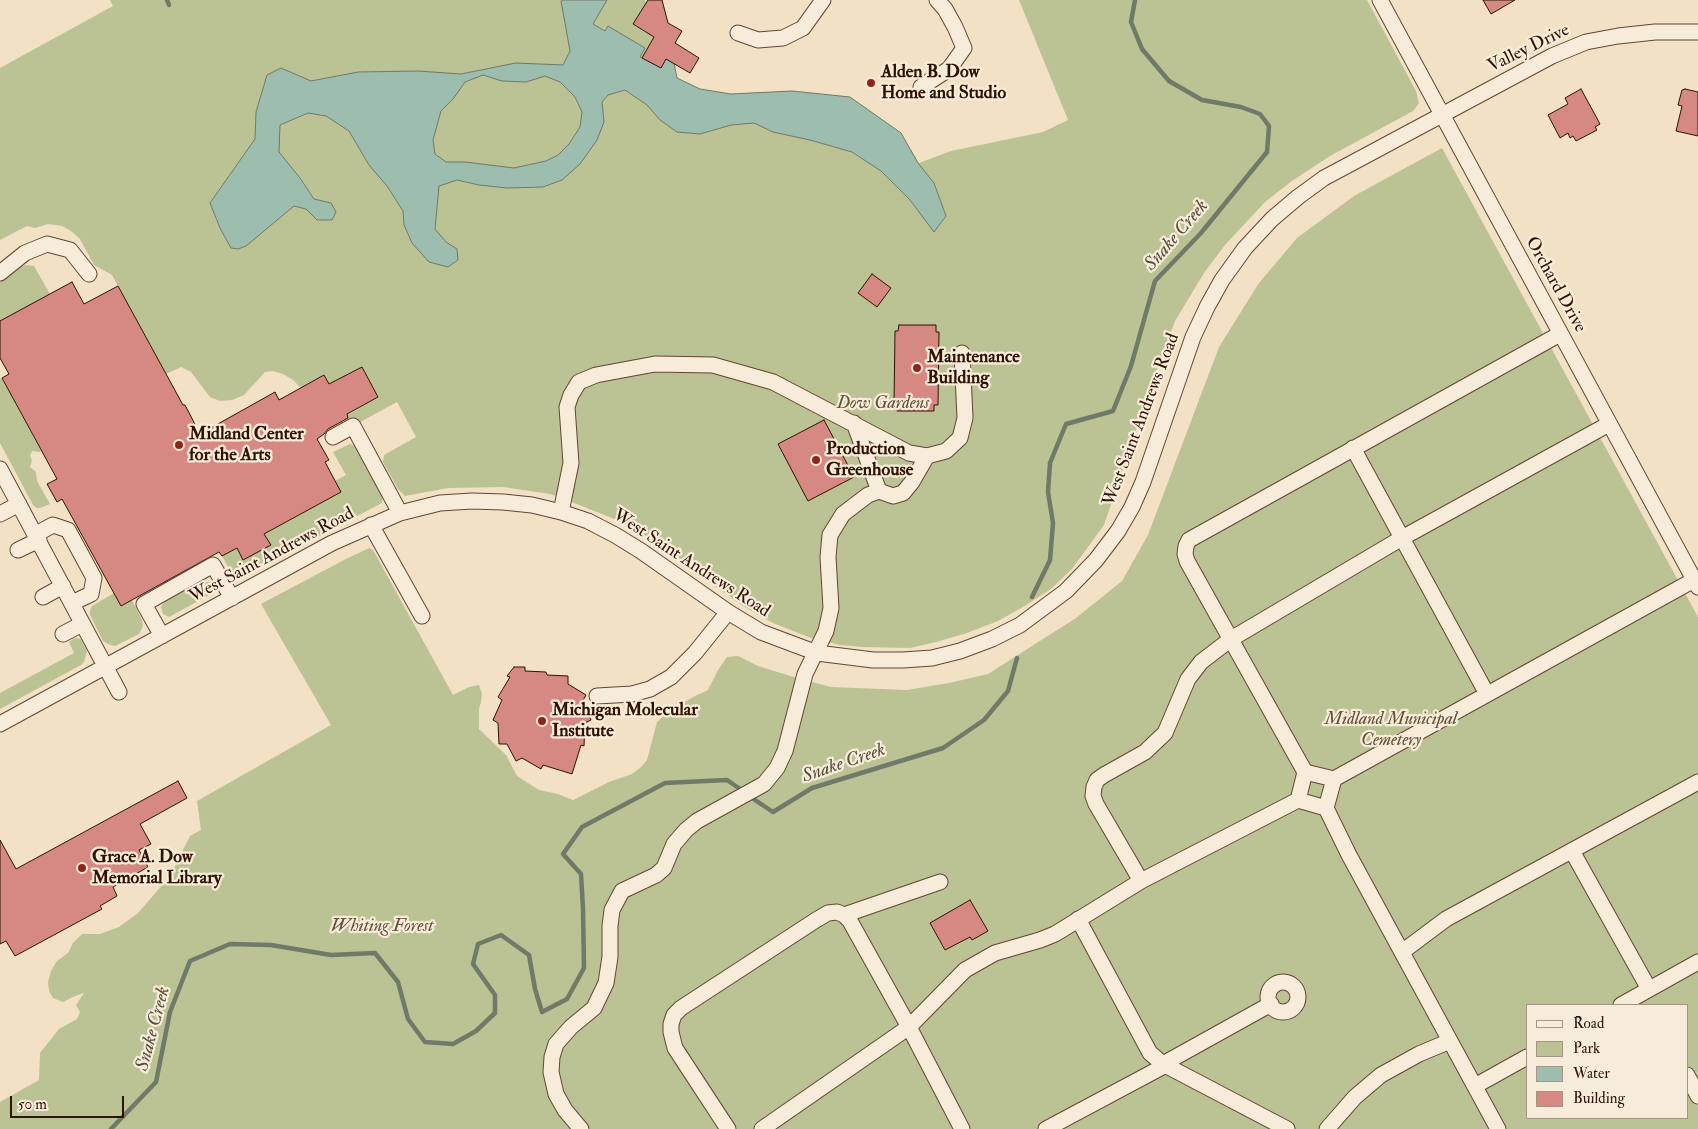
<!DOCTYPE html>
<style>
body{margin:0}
#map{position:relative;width:1698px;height:1129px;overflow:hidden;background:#f3e1c6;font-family:"IM FELL Double Pica",serif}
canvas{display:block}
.legend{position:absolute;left:1526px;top:1004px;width:162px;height:115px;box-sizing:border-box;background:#f7ecda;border:1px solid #a79583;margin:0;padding:6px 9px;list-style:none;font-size:15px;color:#301200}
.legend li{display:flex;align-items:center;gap:10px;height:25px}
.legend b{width:25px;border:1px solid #a79583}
.scale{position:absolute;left:10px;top:1096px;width:114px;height:22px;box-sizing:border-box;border:2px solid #301200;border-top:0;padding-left:6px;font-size:15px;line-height:18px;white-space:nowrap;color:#301200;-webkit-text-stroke:4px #f7ecda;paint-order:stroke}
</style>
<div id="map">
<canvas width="1698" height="1129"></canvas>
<ul class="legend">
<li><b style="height:6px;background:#f7ecda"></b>Road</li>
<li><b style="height:14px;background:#bbc294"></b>Park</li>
<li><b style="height:14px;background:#9dbeaf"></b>Water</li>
<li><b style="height:14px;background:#d58982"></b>Building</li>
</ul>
<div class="scale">50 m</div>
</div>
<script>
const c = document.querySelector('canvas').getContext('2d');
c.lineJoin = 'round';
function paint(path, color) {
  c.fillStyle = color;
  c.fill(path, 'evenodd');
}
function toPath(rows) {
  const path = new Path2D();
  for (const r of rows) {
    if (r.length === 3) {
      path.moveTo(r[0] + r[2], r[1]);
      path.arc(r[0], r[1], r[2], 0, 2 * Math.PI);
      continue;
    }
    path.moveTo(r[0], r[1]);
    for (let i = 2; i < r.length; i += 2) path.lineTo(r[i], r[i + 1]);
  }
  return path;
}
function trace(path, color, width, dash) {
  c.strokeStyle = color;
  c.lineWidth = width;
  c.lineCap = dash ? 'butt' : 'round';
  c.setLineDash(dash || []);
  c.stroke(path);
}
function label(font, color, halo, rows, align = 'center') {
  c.font = font + ' "IM FELL Double Pica",serif';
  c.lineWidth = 4.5;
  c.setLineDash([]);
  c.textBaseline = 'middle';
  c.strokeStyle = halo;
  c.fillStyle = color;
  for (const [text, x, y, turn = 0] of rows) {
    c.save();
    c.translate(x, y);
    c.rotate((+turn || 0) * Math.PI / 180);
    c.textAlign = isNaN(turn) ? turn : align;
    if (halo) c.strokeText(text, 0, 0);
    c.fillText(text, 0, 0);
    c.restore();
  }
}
paint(toPath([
 [110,0,645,0,646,3,633,24,654,37,642,58,677,78,700,89,731,94,792,91,850,97,901,133,919,163,951,151,1043,132,1068,120,1019,0,1367,0,1416,91,1419,103,1413,111,1330,156,1292,181,1265,202,1225,245,1204,273,1175,321,1154,377,1104,525,1072,569,1051,589,1023,607,998,621,967,633,936,642,910,648,862,647,840,645,811,638,773,623,743,606,642,534,617,520,564,499,550,494,503,487,448,488,405,496,398,489,383,462,384,455,416,437,397,402,353,426,347,415,378,397,362,367,329,384,324,375,301,388,293,380,283,374,273,371,265,372,244,395,232,400,220,401,210,397,191,372,181,367,166,374,112,275,94,265,80,239,71,231,62,226,48,224,35,228,27,226,0,240,0,68,113,6],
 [1442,148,1698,617,1698,1129,0,1129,0,1102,39,1080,40,1053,59,1029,77,1019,80,1012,76,1005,84,993,75,996,63,1002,53,998,49,991,48,982,51,971,57,961,68,953,73,943,82,934,100,934,119,927,138,913,170,876,190,836,201,830,197,801,331,725,261,604,344,560,369,548,373,550,453,695,469,687,479,685,482,694,481,702,479,709,479,729,506,755,517,776,539,790,558,794,573,800,609,782,632,774,641,767,647,760,657,722,668,712,693,697,708,690,718,670,727,657,738,656,758,666,797,678,831,687,907,690,949,683,988,674,1076,618,1122,581,1148,535,1219,347,1259,283,1297,238,1354,196],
 [1527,1005,1687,1005,1687,1118,1527,1118],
 [25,265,34,266,50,294,0,321,0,282,9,273],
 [2,378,41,451,39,452,32,451,30,456,32,460,30,467,36,472,37,481,50,504,40,508,37,508,33,505,0,443,0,379],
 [350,444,357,446,383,494,382,503,247,574,241,577,232,574,222,556,237,548,243,559,270,544,264,534,341,492,335,481,346,475,333,452],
 [203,581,212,583,214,589,211,594,169,617,163,614,161,607,165,601],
 [114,593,121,606,132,600,142,620,143,626,139,634,115,646,110,645,103,641,90,615,90,610,92,606],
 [75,638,81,639,87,651,84,662,81,665,0,709,0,693,74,653,69,642]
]), '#bbc294');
const water = toPath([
 [563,0,607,0,593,24,605,31,608,26,645,48,640,57,660,67,666,59,674,63,677,78,700,89,731,94,792,91,850,97,901,133,918,163,934,183,946,216,934,232,910,200,881,171,852,152,810,140,773,132,754,123,731,125,700,134,677,132,660,120,647,105,625,90,608,95,602,102,604,122,597,140,580,164,562,180,543,187,507,188,479,185,457,180,439,186,435,229,446,242,457,249,458,260,448,267,429,262,412,243,404,225,403,211,387,186,369,165,349,131,326,116,308,113,280,125,279,152,300,178,314,199,331,203,336,212,332,220,317,220,306,209,294,206,246,246,238,249,231,248,220,228,210,203,255,139,256,112,267,75,281,68,311,81,358,72,418,71,461,74,516,63,563,65,570,51,561,1,563,0],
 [483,75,502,81,526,82,545,76,560,82,575,97,582,112,580,127,569,144,558,155,546,161,514,168,465,162,446,162,435,154,433,140,441,111,453,99,465,82,483,75]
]);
paint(water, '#9dbeaf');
trace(water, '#717969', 1);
trace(toPath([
 [167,0,169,5],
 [1032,597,1050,560,1053,523,1048,492,1050,463,1066,424,1113,411,1131,366,1155,281,1201,233,1267,152,1269,126,1260,114,1241,107,1202,100,1169,81,1142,49,1131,22,1135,0],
 [749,796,773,812,812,788,943,748,984,720,1008,691,1017,658],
 [111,1129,156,1082,170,1012,190,961,230,944,271,945,331,955,375,953,398,982,408,1019,425,1042,453,1044,476,1031,495,1013,495,995,473,964,478,944,501,935,529,955,535,989,542,1012,567,999,584,968,583,909,581,874,563,854,582,827,665,783,727,780,743,791]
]), '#717969', 4.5);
const building = toPath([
 [648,0,662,0,668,23,682,31,675,43,699,58,690,73,666,59,661,68,642,58,654,37,633,24,648,0],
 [1483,0,1515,0,1491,14,1483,0],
 [1581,89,1600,124,1595,127,1597,130,1576,141,1573,136,1570,138,1568,133,1560,138,1548,115,1568,104,1565,98,1581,89],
 [1685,89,1698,92,1698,136,1676,131,1682,106,1678,105,1682,90,1685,89],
 [872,274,891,288,877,307,858,293,872,274],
 [72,282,84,304,118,286,183,405,185,405,200,434,275,392,279,400,324,375,329,384,362,367,378,397,347,414,348,418,328,429,324,434,317,439,329,460,325,462,341,492,264,534,271,545,243,560,237,548,222,556,219,552,121,606,62,499,57,502,47,484,57,479,2,378,9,374,0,358,0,321,72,282],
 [899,325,936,325,936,332,939,332,938,405,934,405,934,411,897,411,897,404,894,404,895,331,898,331,899,325],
 [824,420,854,477,808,501,778,444,824,420],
 [514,667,525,667,525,671,546,672,547,675,568,676,568,684,586,695,582,702,591,720,585,723,584,746,581,745,572,774,543,765,541,769,522,758,516,761,507,744,499,744,498,723,493,720,502,700,498,697,510,677,507,676,514,667],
 [178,781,187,798,140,824,151,844,139,850,148,867,113,887,117,896,100,906,102,909,15,956,6,941,0,944,0,840,16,869,178,781],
 [970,900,988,931,972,940,970,937,945,950,930,923,970,900]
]);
paint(building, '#d58982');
trace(building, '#301200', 1);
const minor = toPath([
 [1380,0,1698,587],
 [738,33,758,40,783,38,803,28,823,0],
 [921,87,949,69,964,48,955,27,945,9,937,0],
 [0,273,25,253,47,244,70,250,89,274],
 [854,423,879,491],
 [333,437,353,426,400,513],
 [1353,448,1487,694],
 [0,469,119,692],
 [561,512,571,463,567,407,571,395,579,382,596,375,655,364,713,365,773,382,909,453,927,456,946,451,960,438,965,418,962,353],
 [0,514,19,504],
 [371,525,422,616],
 [36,534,53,525,68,530,94,578,91,594,72,603],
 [18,550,39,540],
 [43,597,63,586],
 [63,634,82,624],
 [162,636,144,604,213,565,232,598],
 [597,696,632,694,650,689,671,677,695,653,728,612],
 [0,724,332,543,400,513,440,503,472,501,503,502,532,505,561,512,588,521,615,535,641,551,728,612,761,632,817,653,873,660,903,660,932,658,960,651,992,639,1020,625,1066,591,1096,560,1118,531,1132,507,1143,482,1193,337,1207,307,1222,280,1245,248,1272,219,1298,197,1324,178,1552,56,1586,42,1618,36,1655,32,1698,32],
 [1305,772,1187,561,1185,554,1186,546,1189,540,1560,334],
 [1334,779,1694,580],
 [1326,808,1298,800,1305,772,1334,779,1326,808,1349,855,1498,1129],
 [1572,851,1649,989],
 [1141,881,1096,804,1093,796,1094,787,1097,780,1104,775,1145,752,1165,733,1188,679,1201,662,1231,639,1402,538,1609,424],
 [844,915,940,882],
 [1078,919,1150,1053,1163,1064,1287,1129],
 [1402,952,1446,919,1698,782],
 [1283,997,15],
 [1621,1005,1698,962],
 [1163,1064,1271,1004],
 [1687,1075,1698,1096],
 [1475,1086,1527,1057],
 [581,1129,565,1110,556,1094,551,1072,552,1057,556,1044,571,1027,594,1008,606,983,610,957,610,926,612,910,622,891,656,875,664,868,674,844,686,830,697,821,764,784,777,768,785,751,805,674,826,631,831,608,828,557,830,535,843,514,868,495,879,491,893,496,903,493,912,482,927,456],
 [728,1129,675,1048,671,1032,671,1024,674,1015,681,1008,816,920,828,913,837,912,844,915,850,921,909,1027,962,1129],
 [762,1129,909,1027,965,970,995,953,1040,940,1055,934,1141,881,1298,800],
 [1046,1129,1166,1065],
 [1327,1129,1355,1097,1381,1075,1419,1054,1450,1041]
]);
trace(minor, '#614632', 17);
trace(minor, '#f7ecda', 15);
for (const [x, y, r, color] of [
 [871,83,5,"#8f2418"],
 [917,368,5,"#8f2418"],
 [179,445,5,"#8f2418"],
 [816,460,5,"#8f2418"],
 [542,721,5,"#8f2418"],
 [82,868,5,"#8f2418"]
]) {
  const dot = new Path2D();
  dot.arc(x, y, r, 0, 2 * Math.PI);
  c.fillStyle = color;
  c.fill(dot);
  trace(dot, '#f7ecda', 2);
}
label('18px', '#301200', '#f7ecda', [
 ["Valley Drive",1529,49,-26],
 ["Orchard Drive",1555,285,61],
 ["West Saint Andrews Road",1142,420,-69],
 ["West Saint Andrews Road",272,556,-28],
 ["West Saint Andrews Road",691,564,33]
]);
label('bold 18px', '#301200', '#f7ecda', [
 ["Alden B. Dow",881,73],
 ["Home and Studio",881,94],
 ["Maintenance",927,358],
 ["Building",927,379],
 ["Midland Center",189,435],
 ["for the Arts",189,456],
 ["Production",826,450],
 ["Greenhouse",826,471],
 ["Michigan Molecular",552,711],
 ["Institute",552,732],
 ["Grace A. Dow",92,858],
 ["Memorial Library",92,879]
], 'left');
label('italic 18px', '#615034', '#f7ecda', [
 ["Dow Gardens",883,404],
 ["Midland Municipal",1391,720],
 ["Cemetery",1391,741],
 ["Whiting Forest",382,927]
]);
label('italic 19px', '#564e3d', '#f7ecda', [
 ["Snake Creek",1177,236,-49],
 ["Snake Creek",844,764,-19],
 ["Snake Creek",154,1029,-75]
]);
</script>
